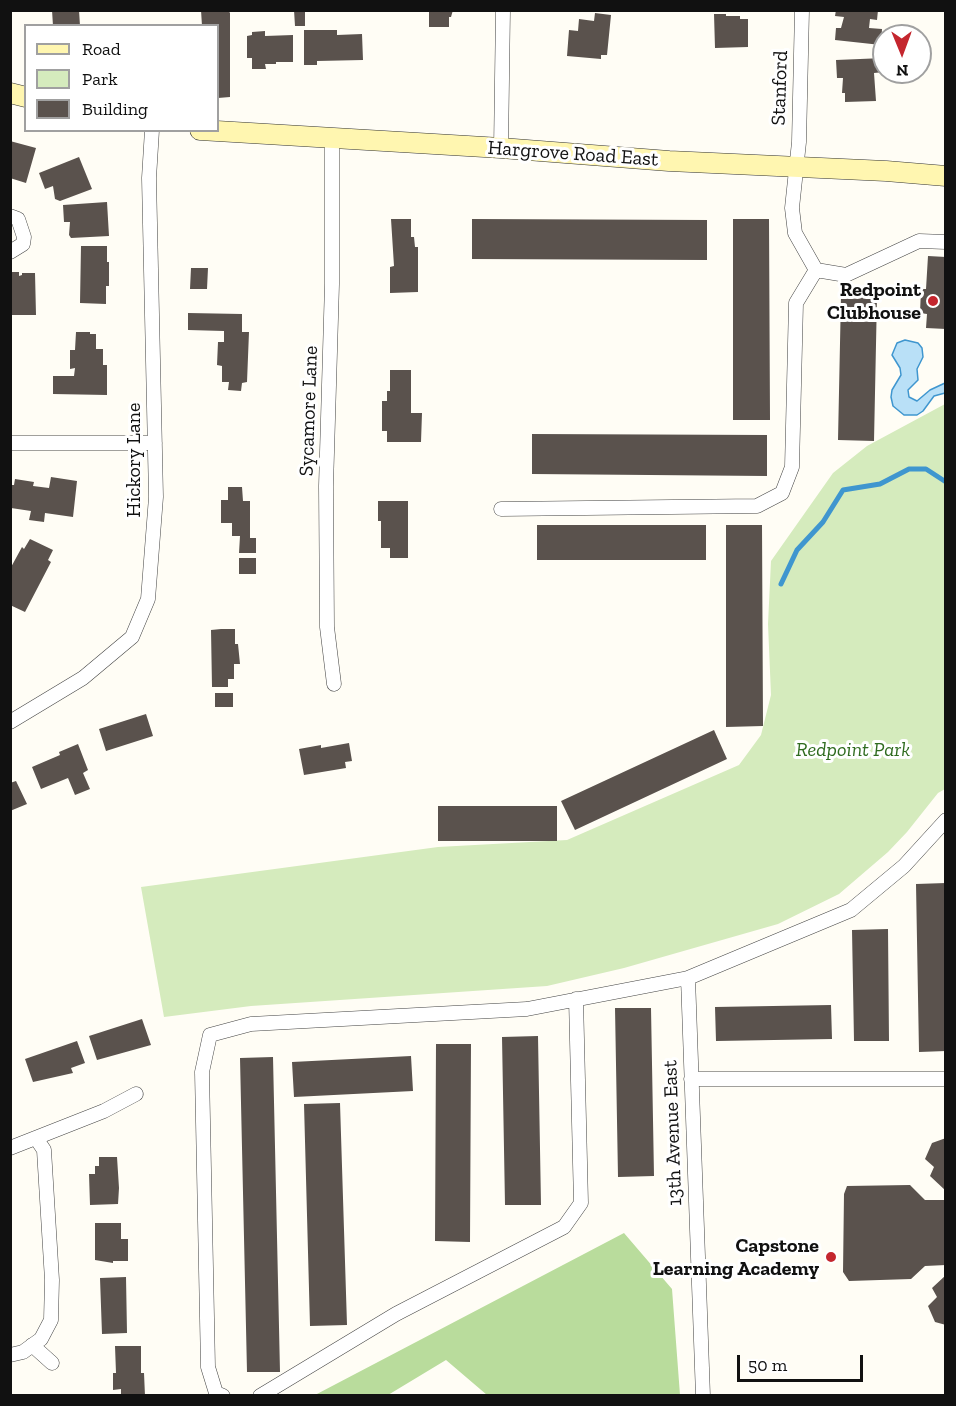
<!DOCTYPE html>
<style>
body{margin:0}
#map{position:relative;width:956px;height:1406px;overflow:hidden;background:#fffdf5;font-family:"Zilla Slab",serif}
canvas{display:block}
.frame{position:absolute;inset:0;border:12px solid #111;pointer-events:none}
.legend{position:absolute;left:24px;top:24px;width:195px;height:108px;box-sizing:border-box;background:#fff;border:2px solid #a0a0a0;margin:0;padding:8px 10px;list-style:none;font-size:18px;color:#111}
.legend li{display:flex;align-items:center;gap:12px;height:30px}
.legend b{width:30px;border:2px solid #a0a0a0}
.north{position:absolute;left:872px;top:24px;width:60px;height:60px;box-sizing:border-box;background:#fff;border:2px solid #a0a0a0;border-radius:50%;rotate:179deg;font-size:16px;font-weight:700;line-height:24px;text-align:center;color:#111}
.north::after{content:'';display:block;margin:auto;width:21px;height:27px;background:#c4262e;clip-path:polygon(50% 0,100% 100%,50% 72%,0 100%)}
.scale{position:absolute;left:737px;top:1355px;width:126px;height:27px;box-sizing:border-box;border:3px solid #111;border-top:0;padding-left:8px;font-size:18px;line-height:21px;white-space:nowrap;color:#111;-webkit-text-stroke:4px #fff;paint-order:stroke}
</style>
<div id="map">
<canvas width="956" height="1406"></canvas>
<div class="frame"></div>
<ul class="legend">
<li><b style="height:8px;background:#fff6b0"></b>Road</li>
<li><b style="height:16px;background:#d5ebbd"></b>Park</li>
<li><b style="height:16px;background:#5a524d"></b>Building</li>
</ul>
<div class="north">N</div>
<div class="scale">50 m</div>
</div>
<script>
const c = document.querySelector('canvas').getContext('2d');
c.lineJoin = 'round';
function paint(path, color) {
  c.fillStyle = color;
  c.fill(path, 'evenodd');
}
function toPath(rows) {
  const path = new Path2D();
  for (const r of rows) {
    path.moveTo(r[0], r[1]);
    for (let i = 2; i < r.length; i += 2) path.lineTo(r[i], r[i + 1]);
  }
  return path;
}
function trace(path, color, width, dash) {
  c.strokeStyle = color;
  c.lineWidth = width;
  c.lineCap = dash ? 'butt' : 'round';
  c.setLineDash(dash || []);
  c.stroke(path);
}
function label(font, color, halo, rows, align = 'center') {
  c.font = font + ' "Zilla Slab",serif';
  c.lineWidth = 6;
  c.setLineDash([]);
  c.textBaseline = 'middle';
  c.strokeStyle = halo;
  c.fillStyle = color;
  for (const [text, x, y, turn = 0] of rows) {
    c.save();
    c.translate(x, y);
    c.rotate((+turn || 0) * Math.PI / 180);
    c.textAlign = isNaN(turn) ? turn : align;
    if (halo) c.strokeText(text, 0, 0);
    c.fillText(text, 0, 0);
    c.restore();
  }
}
paint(toPath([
 [945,404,945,789,938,793,907,832,888,852,839,894,778,924,624,968,547,986,251,1006,164,1017,141,887,438,847,567,840,739,765,761,735,771,695,768,624,771,561,833,473,867,446]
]), '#d5ebbd');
paint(toPath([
 [624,1233,672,1289,680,1395,487,1395,446,1360,388,1395,315,1395]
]), '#b9dc9c');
const water = toPath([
 [905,340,918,343,922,348,923,357,917,369,918,380,908,390,909,397,917,401,930,390,945,383,945,393,934,396,923,411,917,415,904,415,893,406,891,397,892,390,901,375,900,368,892,355,897,343,905,340]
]);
paint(water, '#b9e0f7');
trace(water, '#3f96cf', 1.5);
trace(toPath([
 [781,584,797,550,823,522,843,490,880,484,909,469,926,469,946,482]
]), '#3f96cf', 5);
paint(toPath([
 [52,10,79,10,80,26,53,26],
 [201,10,228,10,230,13,230,97,218,98,218,26,202,26],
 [294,10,305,10,305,26,295,26],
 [429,10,453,10,451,17,449,17,449,27,429,27],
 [836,10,878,10,877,20,870,19,869,28,882,29,881,45,835,40,836,28,841,28,844,17,835,16],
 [595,13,611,15,607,55,601,55,601,59,567,56,569,30,578,31,579,19,594,21],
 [714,14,726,14,726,16,740,16,740,19,748,19,748,47,715,48],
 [304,30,337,30,337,35,362,34,363,60,317,61,317,65,304,65],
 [265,31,265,36,293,35,293,62,276,62,276,64,265,64,266,69,252,69,252,58,247,58,247,36,252,35,252,32],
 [884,58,884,72,874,73,876,101,845,102,845,93,842,93,843,78,837,78,836,60],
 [10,141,36,148,26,183,10,178],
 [79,157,92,189,60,201,55,199,53,186,45,189,39,173],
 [107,202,109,236,71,238,69,235,70,222,64,222,63,205],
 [391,219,411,219,411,237,414,237,415,247,418,247,418,292,390,293,390,267,394,266],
 [472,219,707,220,707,260,472,259],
 [733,219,769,219,770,420,733,420],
 [81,246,107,246,107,262,109,262,109,286,106,286,106,304,80,303],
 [928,256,946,257,946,329,926,328,927,314,920,313,921,289,926,289],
 [191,268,208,268,207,289,190,289],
 [10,272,19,272,19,276,22,275,22,273,35,273,36,315,10,315],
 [841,295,877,296,874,441,838,440],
 [188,313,242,314,242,332,249,332,247,382,242,383,241,391,228,390,229,382,222,382,222,366,217,365,218,342,224,342,224,331,188,330],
 [76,332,90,332,90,334,96,334,96,349,103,349,103,365,107,365,107,395,53,394,53,376,74,376,75,368,70,369,70,350,75,350],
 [390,370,411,370,411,413,422,413,421,442,387,442,387,431,382,431,382,401,387,401,387,391,390,391],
 [532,434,767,435,767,476,532,474],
 [51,477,77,481,73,517,45,513,44,522,29,520,31,511,11,508,10,485,14,485,15,479,34,482,33,486,49,488],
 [228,487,242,487,243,501,250,501,250,538,256,538,256,553,239,553,240,536,232,536,232,523,221,523,221,500,228,500],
 [378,501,408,501,408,558,390,558,390,548,381,548,381,521,378,521],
 [537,525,706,525,706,560,537,560],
 [726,525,762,525,763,726,726,727],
 [30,539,53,550,48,560,51,562,25,612,10,605,10,569,22,547,24,549],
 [239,558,256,558,256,574,239,574],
 [221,629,235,629,235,644,238,644,240,664,234,664,234,679,228,679,228,687,212,687,211,630],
 [215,693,233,693,233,707,215,707],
 [146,714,153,736,106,751,99,729],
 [714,730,727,759,575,830,561,801],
 [349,743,352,761,345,762,346,768,304,775,299,749,321,745,321,748],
 [78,744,88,770,83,773,90,789,75,795,68,778,41,789,32,767,60,755,59,752],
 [16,781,27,804,10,811,10,783],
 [438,806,557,806,557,841,438,841],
 [946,883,946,1051,919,1052,916,884],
 [888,929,889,1041,854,1041,852,930],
 [831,1005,832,1039,716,1041,715,1007],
 [615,1008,651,1008,654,1176,618,1177],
 [142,1019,151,1045,97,1060,89,1036],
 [538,1036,541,1205,505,1205,502,1037],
 [77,1041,85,1063,71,1068,73,1073,33,1082,25,1059],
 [436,1044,471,1044,470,1242,435,1241],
 [411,1056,413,1091,294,1097,292,1062],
 [273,1057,280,1372,247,1372,240,1058],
 [340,1103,347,1325,310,1326,304,1104],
 [946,1138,946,1191,930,1176,934,1167,925,1159,932,1143],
 [99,1157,117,1157,119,1188,118,1204,90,1205,89,1174,95,1174,95,1166,99,1166],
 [910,1185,925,1200,946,1200,946,1265,925,1266,911,1279,849,1281,843,1272,844,1194,847,1186],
 [95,1223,121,1223,121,1239,128,1239,128,1261,113,1261,113,1263,95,1260],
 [946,1275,946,1325,935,1322,928,1306,937,1297,932,1288],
 [126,1277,127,1333,102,1334,100,1278],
 [115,1346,141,1346,141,1373,144,1373,145,1396,121,1396,121,1389,113,1390,113,1373,116,1373]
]), '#5a524d');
const street = toPath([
 [802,10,799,142,792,208,795,233,816,270,846,275,919,241,946,242],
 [332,139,332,284,326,486,327,627,334,684],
 [501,148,503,10],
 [10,216,18,219,24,237,23,244,10,252],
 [10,443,155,443],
 [501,509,757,506,782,493,792,467,796,303,816,270],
 [10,722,83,678,132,637,148,599,156,497,149,178,152,130],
 [688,978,703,1396],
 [691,1079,946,1079],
 [10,1148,104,1111,136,1094],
 [32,1345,52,1363],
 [10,1355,23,1352,41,1339,51,1320,52,1280,44,1150,36,1138],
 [223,1396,216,1393,208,1367,202,1072,210,1035,251,1024,527,1009,688,978,851,910,904,866,946,820],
 [260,1396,396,1314,564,1227,581,1203,576,999]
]);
const secondary = toPath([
 [10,93,26,97],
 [200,130,501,148,669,161,886,171,946,176]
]);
trace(street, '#444', 15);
trace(secondary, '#333', 21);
trace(street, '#fff', 14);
trace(secondary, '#fff6b0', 20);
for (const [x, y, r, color] of [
 [933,301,6,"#c4262e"],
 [831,1257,6,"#c4262e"]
]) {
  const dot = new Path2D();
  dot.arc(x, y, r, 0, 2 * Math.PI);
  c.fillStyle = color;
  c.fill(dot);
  trace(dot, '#fff', 2);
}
label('20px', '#111', '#fff', [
 ["Stanford",780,88,-88],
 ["Hargrove Road East",573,154,4],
 ["Sycamore Lane",309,411,-88],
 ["Hickory Lane",134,460,-90],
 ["13th Avenue East",673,1133,-92]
]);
label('bold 20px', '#111', '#fff', [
 ["Redpoint",921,290],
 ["Clubhouse",921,313],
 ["Capstone",819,1246],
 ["Learning Academy",819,1269]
], 'right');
label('italic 20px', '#2f6b1f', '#fff', [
 ["Redpoint Park",853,750]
]);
</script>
